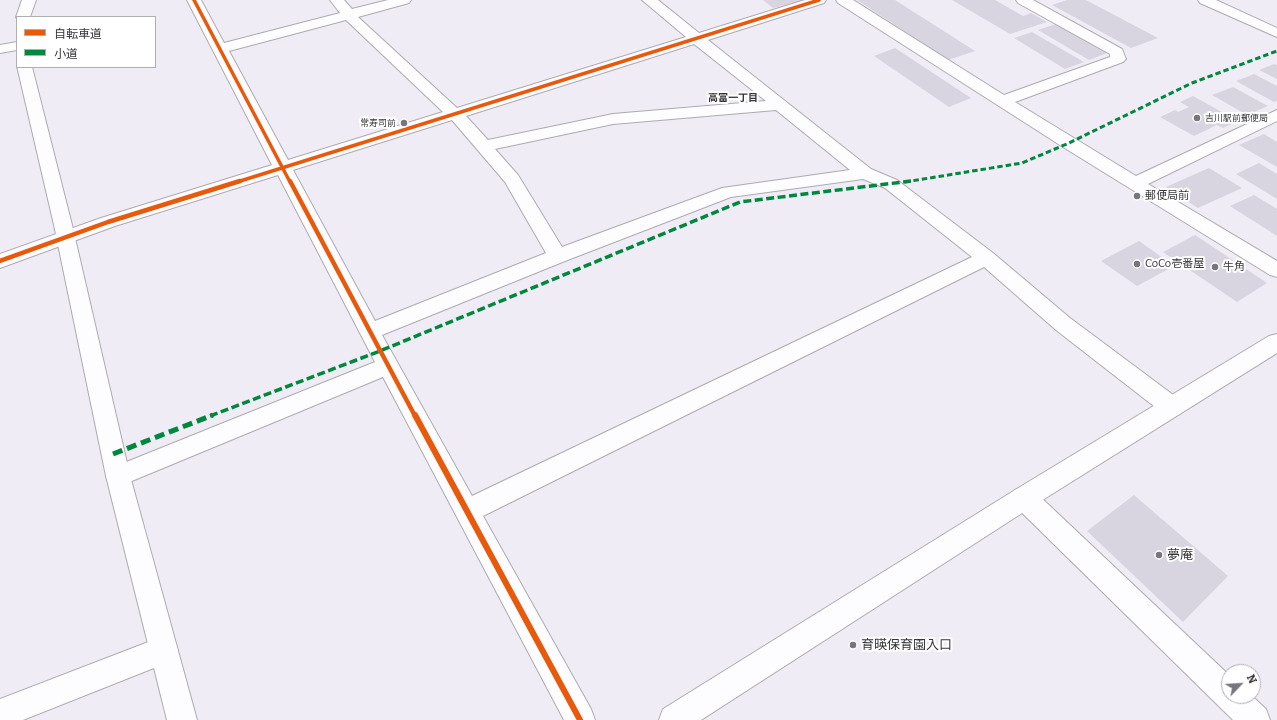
<!DOCTYPE html>
<meta charset="utf-8">
<style>
body{margin:0}
#map{position:relative;width:1277px;height:720px;overflow:hidden;background:#f0ecf6;font-family:Bitter,"Noto Sans JP",serif}
canvas{display:block}
.legend{position:absolute;left:16px;top:16px;width:140px;height:52px;box-sizing:border-box;background:#fff;border:1px solid #afaeb1;margin:0;padding:5px 7px;list-style:none;font-size:12px;color:#37353b}
.legend li{display:flex;align-items:center;gap:8px;height:20px}
.legend b{width:20px;border:1px solid #afaeb1}
.north{position:absolute;left:1221px;top:664px;width:40px;height:40px;box-sizing:border-box;background:#fff;border:1px solid #afaeb1;border-radius:50%;rotate:65deg;font-size:11px;font-weight:700;line-height:16px;text-align:center;color:#37353b}
.north::after{content:'';display:block;margin:auto;width:14px;height:18px;background:#78757c;clip-path:polygon(50% 0,100% 100%,50% 72%,0 100%)}
</style>
<div id="map">
<canvas width="1277" height="720"></canvas>
<ul class="legend">
<li><b style="height:5px;background:#e8590c"></b>自転車道</li>
<li><b style="height:5px;background:#00873e"></b>小道</li>
</ul>
<div class="north">N</div>
</div>
<script>
const c = document.querySelector('canvas').getContext('2d');
c.lineJoin = 'round';
function paint(path, color) {
  c.fillStyle = color;
  c.fill(path, 'evenodd');
}
function toPath(rows) {
  const path = new Path2D();
  for (const r of rows) {
    path.moveTo(r[0], r[1]);
    for (let i = 2; i < r.length; i += 2) path.lineTo(r[i], r[i + 1]);
  }
  return path;
}
function trace(path, color, width, dash) {
  c.strokeStyle = color;
  c.lineWidth = width;
  c.lineCap = dash ? 'butt' : 'round';
  c.setLineDash(dash || []);
  c.stroke(path);
}
function label(font, color, halo, rows, align = 'center') {
  c.font = font + ' Bitter,"Noto Sans JP",serif';
  c.lineWidth = 4;
  c.setLineDash([]);
  c.textBaseline = 'middle';
  c.strokeStyle = halo;
  c.fillStyle = color;
  for (const [text, x, y, turn = 0] of rows) {
    c.save();
    c.translate(x, y);
    c.rotate((+turn || 0) * Math.PI / 180);
    c.textAlign = isNaN(turn) ? turn : align;
    if (halo) c.strokeText(text, 0, 0);
    c.fillText(text, 0, 0);
    c.restore();
  }
}
paint(toPath([
 [763,0,803,0,803,1,773,8],
 [857,0,895,0,975,51,948,60],
 [952,0,995,0,1023,16,1031,13,1047,22,1010,34],
 [1067,0,1086,0,1158,38,1131,48,1052,5],
 [1056,24,1107,53,1089,60,1038,30],
 [1032,32,1084,62,1065,69,1014,38],
 [895,48,971,98,949,107,874,56],
 [1274,64,1277,65,1277,79,1259,70],
 [1254,74,1277,86,1277,101,1274,102,1236,81],
 [1233,87,1268,106,1247,115,1212,95],
 [1193,96,1238,121,1223,128,1217,125,1194,136,1160,117,1175,110,1178,112,1189,107,1180,102],
 [1264,134,1277,142,1277,167,1239,145],
 [1259,163,1277,174,1277,199,1236,174],
 [1209,168,1242,188,1198,208,1166,187],
 [1254,195,1277,209,1277,236,1230,206],
 [1195,235,1267,283,1237,302,1163,252],
 [1139,241,1174,266,1137,286,1101,261],
 [1134,495,1228,576,1183,622,1087,531]
]), '#d8d4e0');
const street = toPath([
 [187,0,201,0,224,43,340,13,330,0,344,0,352,9,388,0,411,0,409,3,358,17,457,108,686,37,642,0,658,0,699,33,805,0,826,0,824,3,708,40,871,169,897,180,993,253,1070,318,1180,400,1184,407,1180,414,1172,416,1164,414,1056,330,984,267,483,516,591,709,595,720,564,720,383,377,127,483,118,487,109,483,106,476,109,469,375,362,278,175,115,226,0,268,0,254,101,218,272,165,187,0],
 [346,20,443,112,288,160,229,51,346,20],
 [694,44,766,101,613,114,488,140,466,116,694,44],
 [776,110,850,170,722,188,562,247,518,175,495,149,613,124,776,110],
 [452,120,505,182,546,253,375,321,293,170,452,120],
 [863,179,885,188,972,257,472,496,382,335,565,261,731,197,863,179],
 [836,0,853,0,1004,95,1110,57,1110,54,1018,3,1016,0,1033,0,1122,49,1126,59,1123,62,1015,102,1136,176,1277,110,1277,121,1148,184,1277,261,1277,277,1270,275,1063,147,838,3,836,0],
 [1198,0,1216,0,1277,28,1277,37,1200,3,1198,0],
 [17,42,17,50,0,53,0,45,17,42],
 [1024,487,1033,490,1229,675,1229,696,1252,696,1266,709,1270,720,1233,720,1015,506,1011,498,1015,490,1024,487],
 [164,636,174,640,178,650,174,660,23,720,0,720,0,699,164,636]
]);
const secondary = toPath([
 [22,0,36,0,30,17,17,17,17,19,16,17,22,0],
 [17,66,32,67,72,225,130,476,197,720,167,720,106,476,54,225,17,66],
 [1277,334,1277,353,1033,506,701,720,659,720,663,709,1015,490,1269,336,1277,334]
]);
trace(street, '#adabb1', 2);
trace(secondary, '#adabb1', 2);
paint(street, '#fdfcfe');
paint(secondary, '#fdfcfe');
trace(toPath([
 [905,182,1022,163,1069,143,1192,83,1277,51]
]), '#00873e', 3, [5.5, 3]);
trace(toPath([
 [210,416,380,351,740,202,911,181]
]), '#00873e', 3.5, [8, 3.5]);
trace(toPath([
 [113,454,213,415]
]), '#00873e', 5, [10, 5]);
trace(toPath([
 [194,0,290,182],
 [237,182,819,0]
]), '#e8590c', 3.5);
trace(toPath([
 [290,181,415,416],
 [0,261,108,222,240,181]
]), '#e8590c', 4.5);
trace(toPath([
 [415,415,580,720]
]), '#e8590c', 6);
for (const [x, y, r, color] of [
 [1197,118,4,"#78757c"],
 [404,123,4,"#78757c"],
 [1137,196,4,"#78757c"],
 [1137,264,4,"#78757c"],
 [1215,267,4,"#78757c"],
 [1159,555,4,"#78757c"],
 [853,645,4,"#78757c"]
]) {
  const dot = new Path2D();
  dot.arc(x, y, r, 0, 2 * Math.PI);
  c.fillStyle = color;
  c.fill(dot);
  trace(dot, '#fff', 1.5);
}
label('9px', '#37353b', '#fff', [
 ["吉川駅前郵便局",1205,118],
 ["常寿司前",396,123,"right"]
], 'left');
label('bold 10px', '#37353b', '#fff', [
 ["高富一丁目",733,98]
]);
label('11px', '#37353b', '#fff', [
 ["郵便局前",1145,196],
 ["CoCo壱番屋",1145,264],
 ["牛角",1223,267]
], 'left');
label('13px', '#37353b', '#fff', [
 ["夢庵",1167,555],
 ["育暎保育園入口",861,645]
], 'left');
</script>
